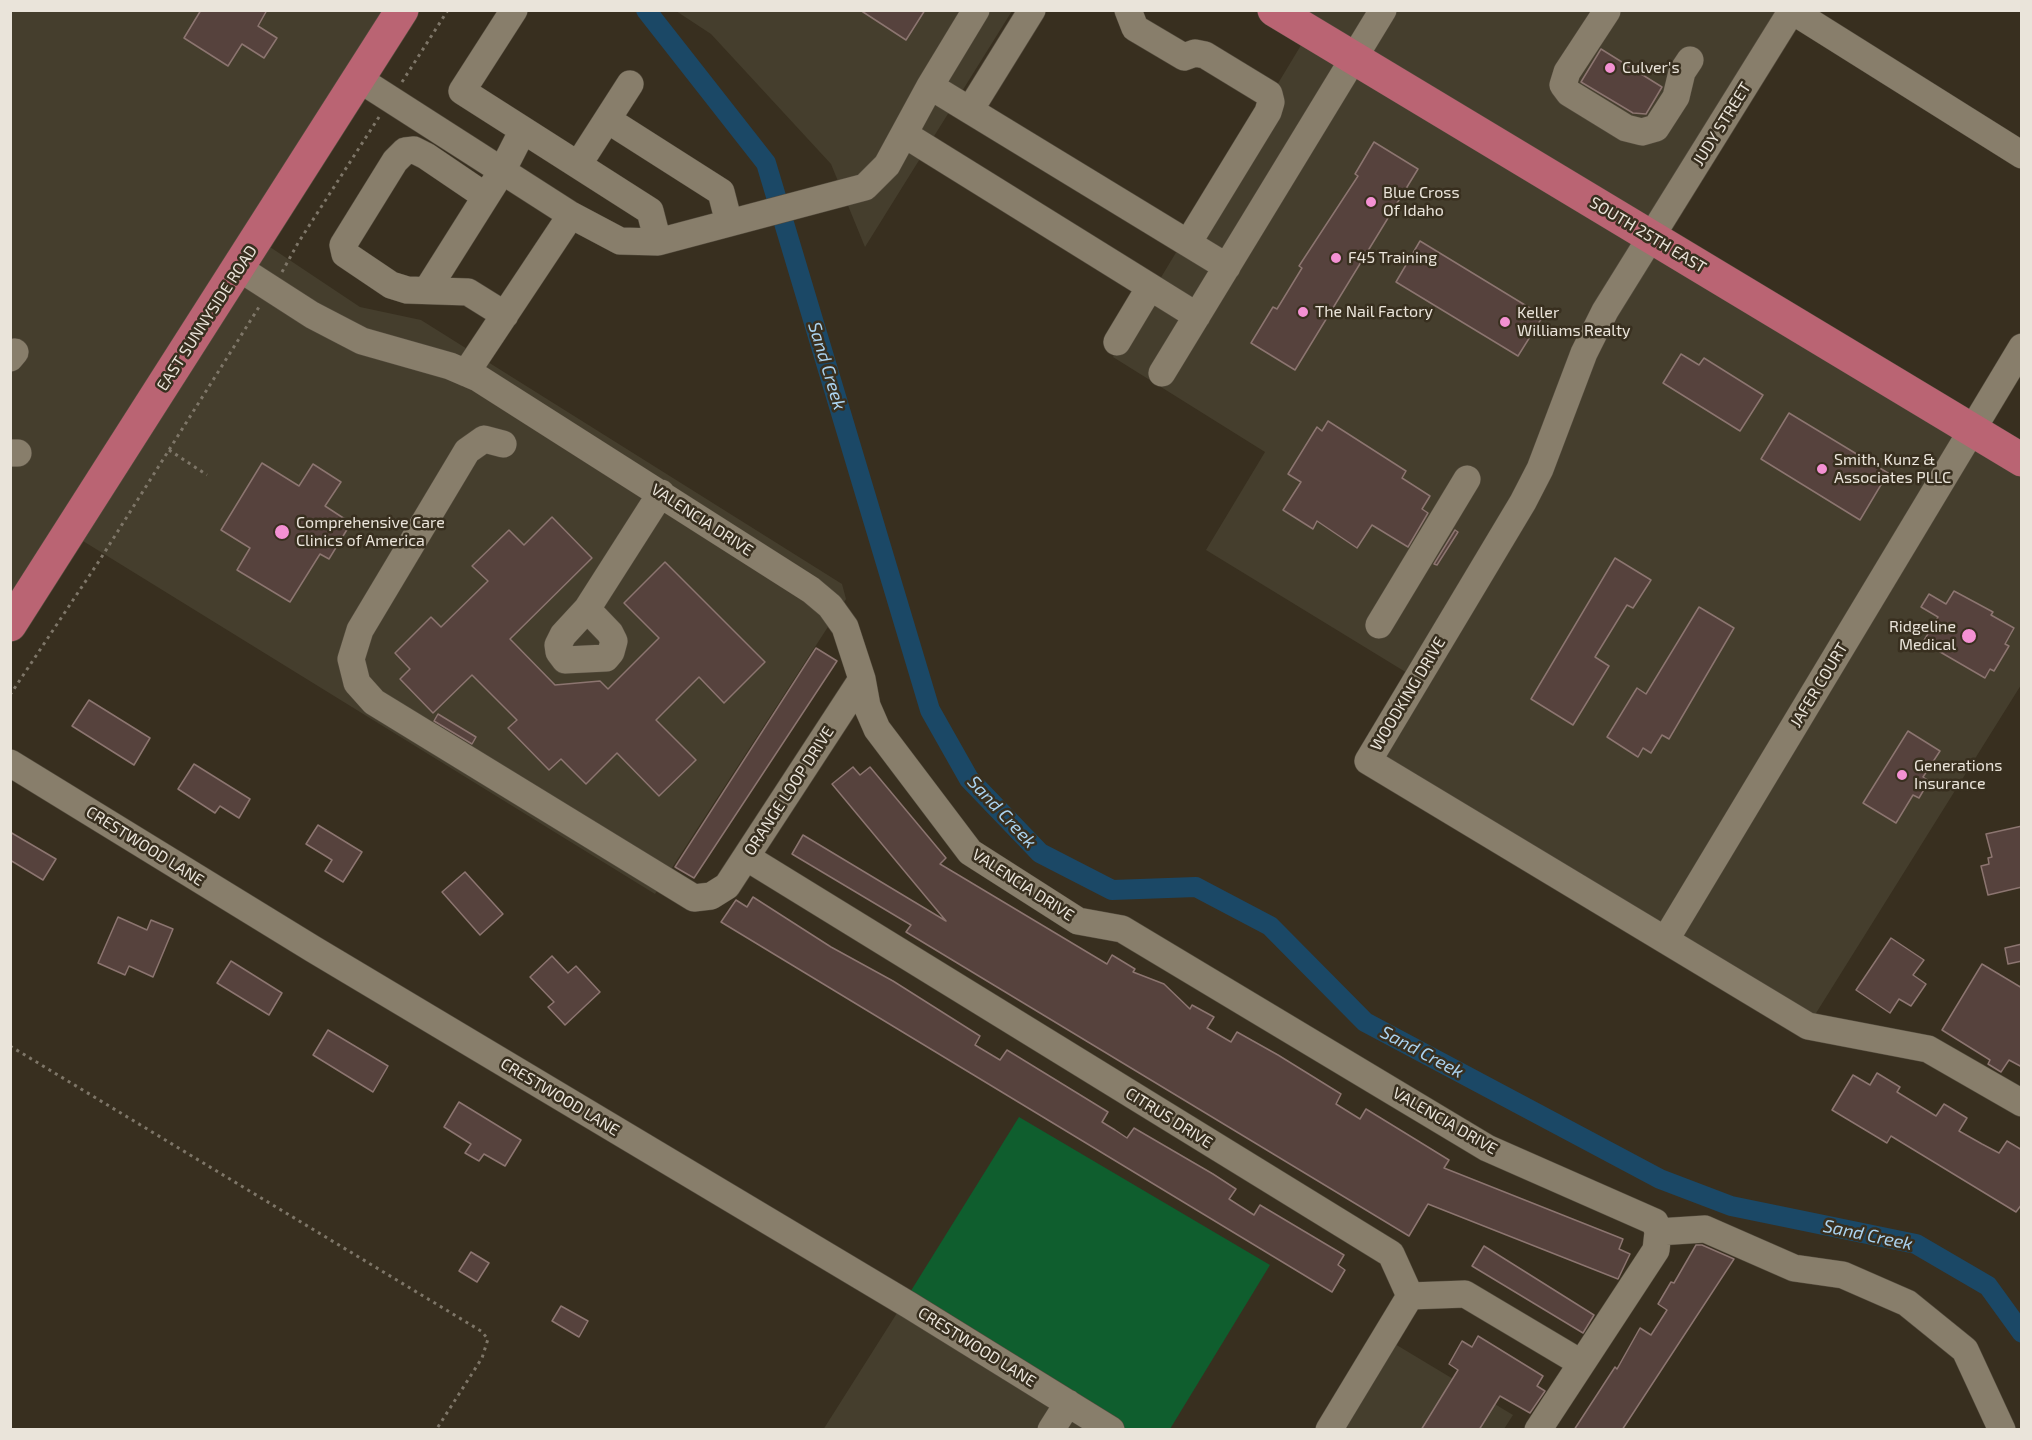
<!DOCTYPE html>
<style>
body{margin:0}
#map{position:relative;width:2032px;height:1440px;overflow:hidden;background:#382f1f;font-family:"Exo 2",sans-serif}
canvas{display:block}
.frame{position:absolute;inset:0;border:12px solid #eae4da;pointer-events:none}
</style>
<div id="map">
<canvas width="2032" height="1440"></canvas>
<div class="frame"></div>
</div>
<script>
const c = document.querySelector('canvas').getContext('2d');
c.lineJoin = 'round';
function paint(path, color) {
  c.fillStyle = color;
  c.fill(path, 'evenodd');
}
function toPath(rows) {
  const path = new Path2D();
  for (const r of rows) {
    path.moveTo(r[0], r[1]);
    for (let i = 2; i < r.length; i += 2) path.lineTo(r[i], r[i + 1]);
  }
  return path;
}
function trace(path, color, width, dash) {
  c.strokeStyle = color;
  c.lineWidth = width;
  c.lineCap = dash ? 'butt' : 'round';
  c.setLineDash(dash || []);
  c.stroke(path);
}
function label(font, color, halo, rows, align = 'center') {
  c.font = font + ' "Exo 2",sans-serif';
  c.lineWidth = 5;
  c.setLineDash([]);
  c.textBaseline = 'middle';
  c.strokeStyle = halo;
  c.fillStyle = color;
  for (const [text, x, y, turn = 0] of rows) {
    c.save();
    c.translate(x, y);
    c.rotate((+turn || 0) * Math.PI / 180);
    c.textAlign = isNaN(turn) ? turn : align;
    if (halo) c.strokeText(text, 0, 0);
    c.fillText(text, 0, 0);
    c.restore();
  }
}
paint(toPath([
 [11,10,402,11,258,239,360,307,421,320,842,584,846,599,655,894,70,533,11,625],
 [676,11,1012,11,865,247,831,164,711,34],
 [1274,11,1792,11,1651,237,2021,460,2021,685,1808,1026,1368,761,1417,679,1206,550,1265,452,1113,357,1309,32],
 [904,1302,1111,1430,823,1430],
 [1385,1338,1513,1415,1504,1429,1329,1430]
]), '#453e2d');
paint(toPath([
 [1019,1117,1270,1265,1170,1429,1111,1429,904,1302]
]), '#0f5e2e');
trace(toPath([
 [646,10,766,163,930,710,969,779,1040,853,1112,890,1196,887,1270,926,1365,1022,1660,1179,1731,1206,1916,1244,1988,1286,2022,1333]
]), '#1b4866', 20);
const building = toPath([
 [201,10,267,10,258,26,277,38,264,58,242,44,228,66,184,38,201,10],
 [860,10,925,10,906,40,860,10],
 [1601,49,1662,87,1646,114,1633,113,1581,82,1601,49],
 [1374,142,1418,169,1295,370,1251,343,1273,307,1277,309,1302,268,1299,266,1358,176,1355,174,1374,142],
 [1420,241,1543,316,1518,356,1396,282,1420,241],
 [1681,354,1699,365,1704,358,1763,395,1740,431,1663,383,1681,354],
 [1789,413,1888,473,1860,520,1761,459,1789,413],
 [1328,421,1406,471,1402,478,1430,496,1422,509,1428,513,1408,547,1372,525,1357,548,1317,521,1313,529,1283,510,1301,482,1288,474,1317,427,1322,431,1328,421],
 [262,463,299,486,313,464,341,482,325,506,351,523,329,559,320,554,290,602,237,570,250,548,221,530,262,463],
 [552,517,592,558,510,639,555,685,600,681,608,689,659,638,624,603,665,562,765,662,724,703,699,677,656,720,696,760,659,796,617,753,586,784,561,759,549,770,508,728,517,720,472,675,433,713,400,679,410,669,395,653,431,617,441,627,488,581,472,566,509,530,524,545,552,517],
 [1455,530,1458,532,1437,565,1434,564,1455,530],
 [1615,558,1651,580,1633,608,1627,605,1595,657,1609,666,1573,725,1531,699,1615,558],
 [1954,591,1993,612,1991,615,2014,628,2005,644,2009,646,1994,671,1990,669,1985,678,1923,642,1938,617,1921,607,1929,594,1946,604,1954,591],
 [1699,607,1734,628,1669,739,1662,735,1651,753,1643,748,1638,757,1607,737,1637,688,1646,694,1699,607],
 [816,648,837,661,694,878,675,867,816,648],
 [89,700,150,738,134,765,72,726,89,700],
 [438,714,476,737,472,744,434,721,438,714],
 [1908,731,1940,751,1923,777,1929,781,1919,798,1913,795,1896,823,1863,803,1908,731],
 [194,764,250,799,239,818,220,806,215,813,178,789,194,764],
 [853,767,860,775,870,767,946,858,940,864,1107,964,1112,955,1135,969,1133,972,1164,984,1190,1009,1192,1005,1214,1017,1207,1028,1231,1042,1237,1032,1278,1055,1341,1094,1336,1104,1360,1119,1366,1109,1449,1160,1444,1168,1623,1239,1619,1249,1630,1254,1618,1279,1428,1204,1409,1236,906,932,911,925,792,854,803,835,946,921,832,784,853,767],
 [318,825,362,852,343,882,325,871,332,860,306,844,318,825],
 [2022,826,2022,887,1988,895,1981,866,1989,864,1988,858,1992,857,1986,834,2022,826],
 [10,832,56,859,43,880,10,860,10,832],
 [465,872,503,914,480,935,442,892,465,872],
 [753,897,831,947,893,981,980,1036,975,1045,1000,1060,1007,1050,1108,1112,1102,1122,1115,1130,1127,1138,1134,1128,1213,1174,1236,1189,1229,1199,1254,1215,1260,1205,1344,1255,1338,1265,1345,1270,1332,1292,721,922,736,900,747,907,753,897],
 [118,917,147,930,151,920,173,929,153,977,129,966,125,975,98,963,118,917],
 [1891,938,1924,960,1913,975,1926,984,1911,1006,1899,999,1890,1013,1856,990,1891,938],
 [2022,944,2022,961,2008,964,2005,948,2022,944],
 [552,956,568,973,576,966,600,992,565,1025,548,1007,554,1002,530,977,552,956],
 [231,961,282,993,269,1015,217,983,231,961],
 [1982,964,2022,988,2022,1067,2009,1060,2001,1072,1988,1064,1990,1060,1942,1030,1982,964],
 [328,1030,388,1066,373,1092,313,1055,328,1030],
 [1877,1073,1900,1087,1897,1092,1936,1116,1944,1104,1967,1118,1959,1131,1982,1144,1999,1153,2007,1141,2022,1150,2022,1204,2016,1212,1891,1136,1887,1143,1832,1110,1853,1075,1870,1085,1877,1073],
 [459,1102,521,1140,505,1166,484,1154,479,1161,465,1153,471,1144,444,1127,459,1102],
 [1696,1245,1702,1245,1734,1259,1622,1430,1574,1430,1615,1367,1617,1369,1640,1328,1651,1335,1667,1310,1658,1304,1671,1282,1674,1283,1696,1245],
 [1484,1246,1594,1315,1583,1333,1472,1266,1484,1246],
 [471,1252,489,1263,477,1282,459,1271,471,1252],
 [561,1306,588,1321,579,1337,552,1321,561,1306],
 [1478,1336,1543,1376,1537,1386,1545,1391,1530,1413,1500,1396,1479,1430,1421,1430,1458,1370,1449,1364,1462,1341,1472,1347,1478,1336]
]);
paint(building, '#56423d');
trace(building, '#8c7570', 1.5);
const minor = toPath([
 [514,10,462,91,578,165],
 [1128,10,1135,28,1184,57,1195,53,1205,55,1269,94,1271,102,1268,112,1188,243],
 [1791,10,2022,155],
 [1792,10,1605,311,1584,353,1540,469,1523,502,1368,761,1808,1026,1928,1049,2022,1103],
 [1607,11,1567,72,1563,85,1569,93,1626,128,1642,132,1656,128,1676,97,1682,72,1690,60],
 [359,79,571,215],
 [630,84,578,165,650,211,658,242],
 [930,86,1227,267],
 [970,110,1032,10],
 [608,120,721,192,729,223],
 [904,134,1197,316],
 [485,196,426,156,414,150,405,151,395,161,343,245,345,254,391,285,407,290,468,292,505,315],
 [239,268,312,315,362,341,450,366,478,378,811,590,830,606,845,627,862,679,867,706,877,729,970,852,1078,921,1122,929,1487,1148,1655,1222,1658,1232,1656,1250,1538,1430],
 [427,290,502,171,523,130],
 [1117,342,1150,287],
 [10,358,15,352],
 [466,373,571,215,620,241,658,242,865,187,887,165,930,86,976,10],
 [1162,373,1383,10],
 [503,444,484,439,467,451,360,630,351,659,357,683,374,702,694,898,711,896,727,886,862,679],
 [10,453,18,453],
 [587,609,610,633,614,641,611,652,606,658,565,660,559,652,558,645,563,635,587,609,661,493],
 [1379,625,1467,479],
 [10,763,313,949,909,1305,1111,1430],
 [746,857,1391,1254,1410,1296,1465,1294,1581,1363],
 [1666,939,2022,347],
 [1658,1232,1705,1229,1794,1268,1843,1275,1907,1303,1965,1350,2002,1430],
 [1051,1430,1068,1403],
 [1329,1430,1410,1296]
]);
const major = toPath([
 [1274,10,2022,460],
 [10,625,402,10]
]);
trace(minor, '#544c3e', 28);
trace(major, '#544c3e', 34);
trace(toPath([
 [402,82,448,10],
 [282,272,298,243,379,117],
 [169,450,207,475],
 [10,695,101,558,259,307],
 [10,1046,481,1331,488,1339,482,1358,436,1430]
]), '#7e7668', 3, [3, 4.5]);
trace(minor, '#887e6b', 27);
trace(major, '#ba6473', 33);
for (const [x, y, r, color] of [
 [1610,68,6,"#f491d3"],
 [1371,202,6,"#f491d3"],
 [1336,258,6,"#f491d3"],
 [1303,312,6,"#f491d3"],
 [1505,322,6,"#f491d3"],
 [1822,469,6,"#f491d3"],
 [282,532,8,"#f491d3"],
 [1969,636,8,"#f491d3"],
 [1902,775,6,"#f491d3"]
]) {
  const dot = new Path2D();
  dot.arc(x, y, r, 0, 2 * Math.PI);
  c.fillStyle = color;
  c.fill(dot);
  trace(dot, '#382f1f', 2);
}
label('16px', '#eae4da', '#382f1f', [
 ["Culver's",1622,68],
 ["Blue Cross",1383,193],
 ["Of Idaho",1383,211],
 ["F45 Training",1348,258],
 ["The Nail Factory",1315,312],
 ["Keller",1517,313],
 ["Williams Realty",1517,331],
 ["Smith, Kunz &",1834,460],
 ["Associates PLLC",1834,478],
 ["Comprehensive Care",296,523],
 ["Clinics of America",296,541],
 ["Ridgeline",1956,627,"right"],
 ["Medical",1956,645,"right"],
 ["Generations",1914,766],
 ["Insurance",1914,784]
], 'left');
label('16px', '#eae4da', '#382f1f', [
 ["JUDY STREET",1722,124,-58],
 ["SOUTH 25TH EAST",1648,235,31],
 ["EAST SUNNYSIDE ROAD",207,318,-57],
 ["VALENCIA DRIVE",702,520,33],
 ["JAFER COURT",1819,685,-59],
 ["WOODKING DRIVE",1408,694,-59],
 ["ORANGE LOOP DRIVE",789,791,-57],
 ["CRESTWOOD LANE",145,846,32],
 ["VALENCIA DRIVE",1023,885,33],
 ["CRESTWOOD LANE",560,1097,31],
 ["CITRUS DRIVE",1169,1118,32],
 ["VALENCIA DRIVE",1445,1121,30],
 ["CRESTWOOD LANE",977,1347,32]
]);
label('italic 18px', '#abd3f0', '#382f1f', [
 ["Sand Creek",827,366,73],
 ["Sand Creek",1002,812,47],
 ["Sand Creek",1422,1052,28],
 ["Sand Creek",1868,1235,12]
]);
</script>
